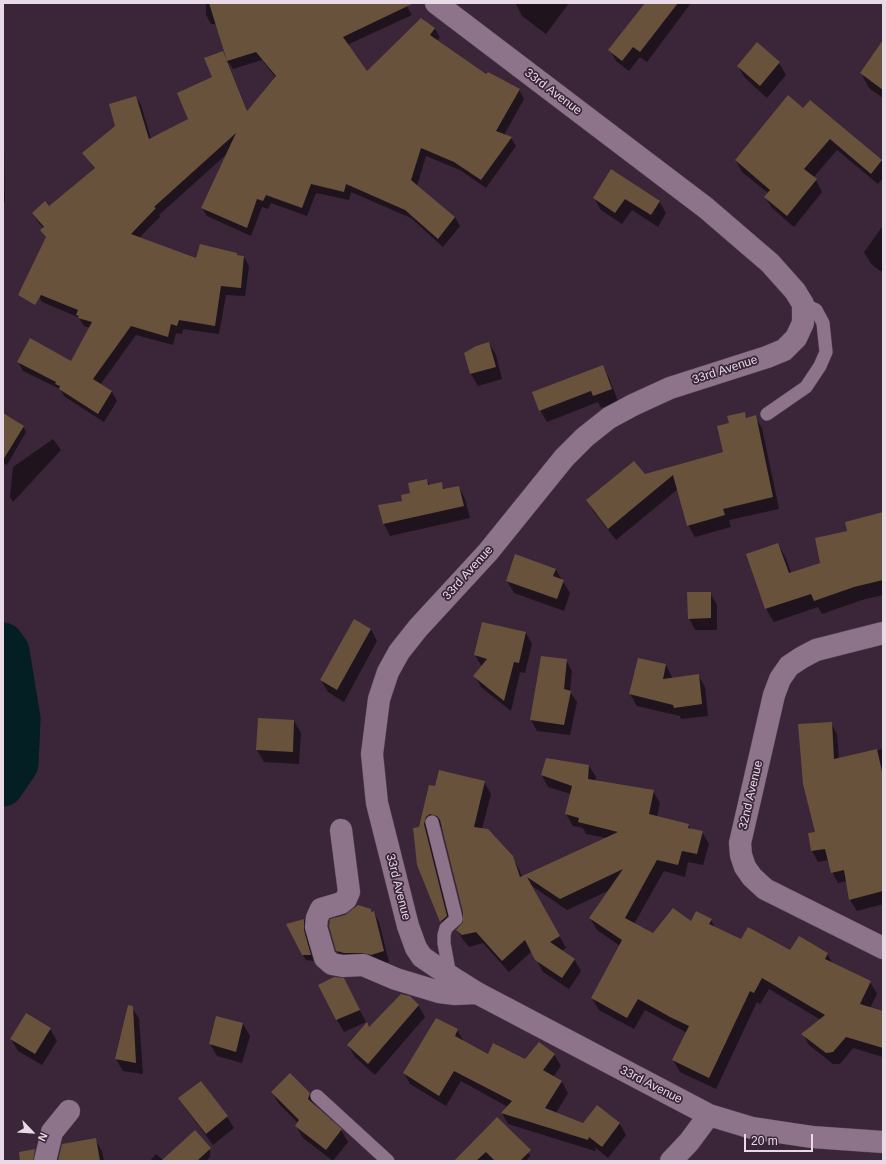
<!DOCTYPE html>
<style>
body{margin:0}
#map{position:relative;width:886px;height:1164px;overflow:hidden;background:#3a2539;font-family:Helvetica,sans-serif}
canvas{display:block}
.frame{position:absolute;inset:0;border:4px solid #e8dae7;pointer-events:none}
.north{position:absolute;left:12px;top:1112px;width:40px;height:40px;-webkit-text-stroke:3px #3a2539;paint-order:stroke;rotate:115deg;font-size:11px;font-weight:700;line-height:16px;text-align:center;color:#e8dae7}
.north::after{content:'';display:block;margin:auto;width:14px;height:18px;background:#e8dae7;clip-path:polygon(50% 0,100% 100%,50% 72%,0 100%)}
.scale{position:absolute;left:744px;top:1134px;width:69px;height:18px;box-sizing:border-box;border:2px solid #e8dae7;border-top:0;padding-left:5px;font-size:12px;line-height:14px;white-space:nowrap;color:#e8dae7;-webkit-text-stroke:3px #3a2539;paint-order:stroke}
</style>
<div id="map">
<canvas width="886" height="1164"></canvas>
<div class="frame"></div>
<div class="north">N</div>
<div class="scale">20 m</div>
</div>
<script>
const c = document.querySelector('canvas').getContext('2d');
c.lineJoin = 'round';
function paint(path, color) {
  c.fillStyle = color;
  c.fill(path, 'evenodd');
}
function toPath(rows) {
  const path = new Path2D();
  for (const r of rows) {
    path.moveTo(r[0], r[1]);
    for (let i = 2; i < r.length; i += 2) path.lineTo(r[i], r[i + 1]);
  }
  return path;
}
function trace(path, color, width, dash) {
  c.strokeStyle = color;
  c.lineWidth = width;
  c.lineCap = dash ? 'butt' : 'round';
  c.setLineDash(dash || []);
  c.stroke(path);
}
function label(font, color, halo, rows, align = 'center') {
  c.font = font + ' Helvetica,sans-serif';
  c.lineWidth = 3.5;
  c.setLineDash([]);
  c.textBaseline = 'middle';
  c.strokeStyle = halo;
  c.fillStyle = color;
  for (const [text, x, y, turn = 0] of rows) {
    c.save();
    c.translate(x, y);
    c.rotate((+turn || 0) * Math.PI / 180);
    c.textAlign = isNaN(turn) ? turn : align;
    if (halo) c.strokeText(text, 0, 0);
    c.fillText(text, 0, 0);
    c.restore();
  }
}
paint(toPath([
 [206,3,405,3,412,15,347,45,367,73,435,29,440,37,437,41,487,75,519,90,524,99,504,135,511,138,516,146,486,188,460,170,426,156,417,186,455,217,460,226,443,247,411,218,351,192,349,200,316,193,307,216,271,203,268,209,262,207,251,236,207,216,202,208,228,153,159,215,160,217,139,238,197,260,237,254,238,257,244,257,249,266,245,296,226,295,219,334,183,329,182,334,176,333,173,345,136,335,100,385,112,392,117,401,104,422,65,397,60,389,23,371,18,362,72,363,90,328,84,326,78,317,42,302,37,293,53,239,38,222,33,213,48,207,95,169,84,153,116,126,136,97,141,105,151,139,189,120,213,78,222,52,227,61,216,24,211,24,206,15],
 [262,60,276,78,247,111,228,63,229,63,233,69],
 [517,3,569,3,546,34,522,16,516,4],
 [646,3,691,3,647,62,640,57,629,71,616,61,610,50],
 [883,42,883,98,869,88,861,73],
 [779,63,786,75,767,98,745,78,738,66],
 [810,101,881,161,883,164,883,178,878,184,837,150,813,178,816,180,822,192,794,227,772,208,765,197,768,193,742,172,736,161,803,109],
 [3,151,4,153,5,203,3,202],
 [611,171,659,201,666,213,658,227,632,210,622,224,601,210,594,198],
 [882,227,883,227,883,273,871,264,864,252],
 [489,343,496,355,502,379,478,386,471,374,465,353],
 [602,366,609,378,618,401,601,408,598,402,547,422,540,410],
 [744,413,747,418,755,417,762,428,779,509,729,520,731,527,695,537,688,525,678,489,616,540,594,512,587,501,644,475,725,453,730,424],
 [3,414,23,426,26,432,7,465,3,463],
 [53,439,61,450,13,502,10,497,13,467],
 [427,480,430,486,441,483,445,490,459,487,465,499,470,518,390,536,384,524,380,506,404,502],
 [883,516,883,595,862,600,822,614,818,607,774,622,766,609,748,555,778,545,786,558,791,573,821,563,849,532],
 [516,556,556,570,570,593,564,611,514,593,507,581],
 [710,593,717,605,717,630,695,630,689,618],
 [483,623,526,633,532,644,525,673,520,672,511,711,481,687,475,676,482,667,475,655],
 [371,629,377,641,344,702,328,692,321,680],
 [566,660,572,671,570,692,577,702,570,735,537,731,531,720],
 [666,665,672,677,672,679,698,675,705,687,708,716,681,719,680,716,637,706,630,694],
 [258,719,294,721,301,733,299,764,264,762,257,750],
 [831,723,837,734,839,759,883,749,883,904,857,911,850,900,847,881,838,883,832,872,829,860,818,862,812,851,817,832],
 [589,766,596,777,595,781,653,791,660,803,657,817,688,825,691,829,702,832,709,844,703,865,688,862,685,877,664,871,634,924,654,934,692,923,711,920,715,928,742,941,791,952,827,954,833,964,870,982,877,994,870,1008,883,1012,883,1057,853,1048,840,1064,833,1064,809,1045,803,1034,821,1020,769,989,760,1004,757,1002,716,1089,680,1072,673,1060,687,1033,645,1010,634,1029,599,1010,592,998,620,946,597,930,590,918,610,890,567,910,532,886,566,948,561,951,574,959,581,971,569,989,543,972,532,951,509,972,483,943,469,947,464,941,457,930,464,922,464,912,442,827,437,826,453,928,448,933,441,922,418,865,420,828,436,787,484,782,491,794,482,829,512,857,519,869,522,877,606,838,586,834,583,828,573,826,566,814,571,794,548,787,542,775],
 [370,910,371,912,373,912,379,922,389,962,377,965,343,961,337,951,345,916],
 [304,920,307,926,307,937,314,961,306,960,303,955],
 [350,992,366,1022,344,1032,337,1020],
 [418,1005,425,1017,375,1075,355,1057,348,1045,369,1029],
 [132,1007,139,1019,143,1074,123,1071,116,1059],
 [217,1017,243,1024,250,1036,242,1063,217,1056,210,1044],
 [50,1029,57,1041,42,1065,18,1051,11,1039],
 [457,1030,464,1042,488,1055,525,1061,554,1054,561,1066,553,1077,562,1082,568,1093,556,1113,584,1124,620,1124,626,1135,608,1158,596,1148,595,1151,508,1124,502,1113,508,1107,461,1081,446,1106,410,1084,404,1073],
 [272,1092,309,1094,316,1107,341,1130,348,1142,333,1161,303,1138,296,1126,298,1123,279,1104],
 [180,1098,227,1117,234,1128,213,1145,187,1110],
 [497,1118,523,1144,530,1156,526,1161,455,1161],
 [95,1139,102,1151,104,1161,58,1161],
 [207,1145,210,1151,210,1157,206,1161,150,1161,156,1154,163,1160]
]), '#0007');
trace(toPath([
 [3,643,9,651,20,719,18,764,3,786]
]), '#031f23', 41);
paint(toPath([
 [209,3,414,3,343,37,367,71,421,18,435,28,430,35,486,74,488,72,520,89,496,131,512,137,481,180,454,162,421,148,411,180,455,217,438,239,405,210,346,184,344,192,311,184,302,208,266,195,263,201,257,199,247,228,201,208,236,133,154,207,156,208,131,234,196,258,200,244,237,253,237,255,244,256,241,288,221,286,215,326,179,320,177,326,171,324,168,337,131,326,93,379,112,391,98,414,59,389,60,386,55,384,56,382,17,362,30,338,71,361,92,322,78,318,79,316,76,315,78,310,41,295,35,305,18,295,46,237,40,230,44,227,32,213,45,201,49,206,95,168,82,153,115,126,109,104,136,96,149,139,188,119,177,93,212,77,204,58,223,51,247,111,276,76,256,52,227,61],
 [645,3,678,3,640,52,633,47,622,61,608,50],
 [883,40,883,90,860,73],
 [757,42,780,62,760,86,737,66],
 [788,95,803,108,810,100,882,160,871,174,830,139,804,169,817,179,787,216,764,197,770,190,735,160],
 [611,169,660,201,651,215,625,199,615,213,593,198],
 [489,342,496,367,470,374,464,353,476,346],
 [603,365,612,389,593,396,591,391,539,411,532,392],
 [745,412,746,418,756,415,773,497,723,509,725,515,687,526,673,475,608,529,586,500,634,461,645,474,723,452,717,426,729,423,727,416],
 [3,413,24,426,3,460],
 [427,479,428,485,442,482,443,489,459,486,464,506,383,524,378,505,402,501,401,495,410,493,408,483],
 [883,512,883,580,854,587,814,601,811,594,765,609,746,554,778,543,789,573,820,563,815,538,847,531,845,522],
 [515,554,556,569,553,576,564,580,557,599,506,581],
 [687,592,711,592,711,618,688,619],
 [354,619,371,629,337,690,320,680],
 [482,622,526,632,519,663,514,662,504,701,473,676,487,659,474,655],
 [541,656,567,659,564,689,571,691,564,725,530,720],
 [638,658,666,664,663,679,699,674,702,704,674,708,673,705,629,694],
 [258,718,294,720,293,752,256,750],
 [832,722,834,759,877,749,883,776,883,891,849,900,844,870,831,873,825,849,811,851,808,833,815,832,803,784,798,724],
 [546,758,589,765,588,779,654,790,649,814,689,824,688,828,703,831,697,854,682,851,678,865,657,860,625,918,653,933,673,908,691,921,696,911,712,919,709,924,741,939,748,927,790,950,799,936,828,953,825,959,871,981,860,1004,883,1011,883,1048,846,1037,833,1052,826,1053,801,1034,825,1015,762,978,754,993,750,991,709,1078,672,1060,689,1026,670,1017,638,999,627,1018,591,998,622,940,589,918,623,869,560,899,527,877,560,936,550,942,575,959,562,978,535,960,525,940,502,961,476,932,462,935,456,930,463,922,463,912,440,820,437,816,430,814,426,817,424,824,447,916,440,922,417,865,413,828,419,827,429,785,435,786,439,770,485,781,474,827,488,829,513,856,520,877,618,832,578,822,579,818,565,814,572,786,541,775],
 [358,905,371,909,371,912,374,911,384,951,371,955,362,953,344,953,336,951,329,926,330,919,345,915],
 [304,919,304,930,311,955,302,955,286,924],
 [334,977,344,978,360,1010,336,1020,318,985],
 [401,994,410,996,419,1005,368,1064,347,1045,367,1022,369,1027],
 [128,1005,133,1006,136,1063,115,1059],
 [26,1013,51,1028,35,1054,10,1039],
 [216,1016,243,1023,236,1052,209,1044],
 [436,1018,458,1029,455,1036,488,1054,493,1043,525,1059,539,1042,555,1054,543,1070,562,1081,545,1108,583,1123,597,1105,620,1123,602,1147,589,1137,588,1140,501,1113,512,1101,454,1071,439,1096,403,1073],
 [290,1073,310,1093,308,1099,342,1129,326,1150,295,1126,299,1120,271,1092],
 [201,1081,228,1116,206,1134,178,1098],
 [497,1117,531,1150,520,1161,495,1161,486,1152,476,1161,454,1161],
 [195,1130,211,1148,197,1161,161,1161],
 [96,1138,100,1161,58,1161,62,1144],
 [35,1149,33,1161,20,1161,19,1152]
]), '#68523c');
const service = toPath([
 [767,414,806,387,820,366,826,352,823,323,816,310,803,304],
 [432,822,455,914,456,919,446,928,444,935,444,943,450,976],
 [317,1096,388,1161]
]);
const minor = toPath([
 [436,3,706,208,770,263,795,291,803,304,803,323,796,338,784,350,767,357,670,388,633,405,609,418,585,437,564,458,488,552,418,628,399,652,388,672,379,699,372,754,377,803,408,926,416,948,422,957,450,976,477,993,709,1115,752,1128,812,1137,883,1142],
 [883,633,816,650,801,658,789,666,780,679,774,695,740,843,741,855,745,867,752,877,765,889,883,948],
 [341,830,349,892,346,899,341,903,321,909,317,918,316,927,325,958,332,964,343,966,363,965,396,979,439,992,455,994,477,993],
 [45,1161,52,1132,69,1111],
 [671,1161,689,1142,709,1115]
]);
trace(service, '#554354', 14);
trace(minor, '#554354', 23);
trace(service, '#8d748b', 13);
trace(minor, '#8d748b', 22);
label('12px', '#e8dae7', '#3a2539', [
 ["33rd Avenue",553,92,37],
 ["33rd Avenue",725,370,-18],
 ["33rd Avenue",468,573,-48],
 ["32nd Avenue",751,795,-77],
 ["33rd Avenue",398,887,76],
 ["33rd Avenue",651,1085,27]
]);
</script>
